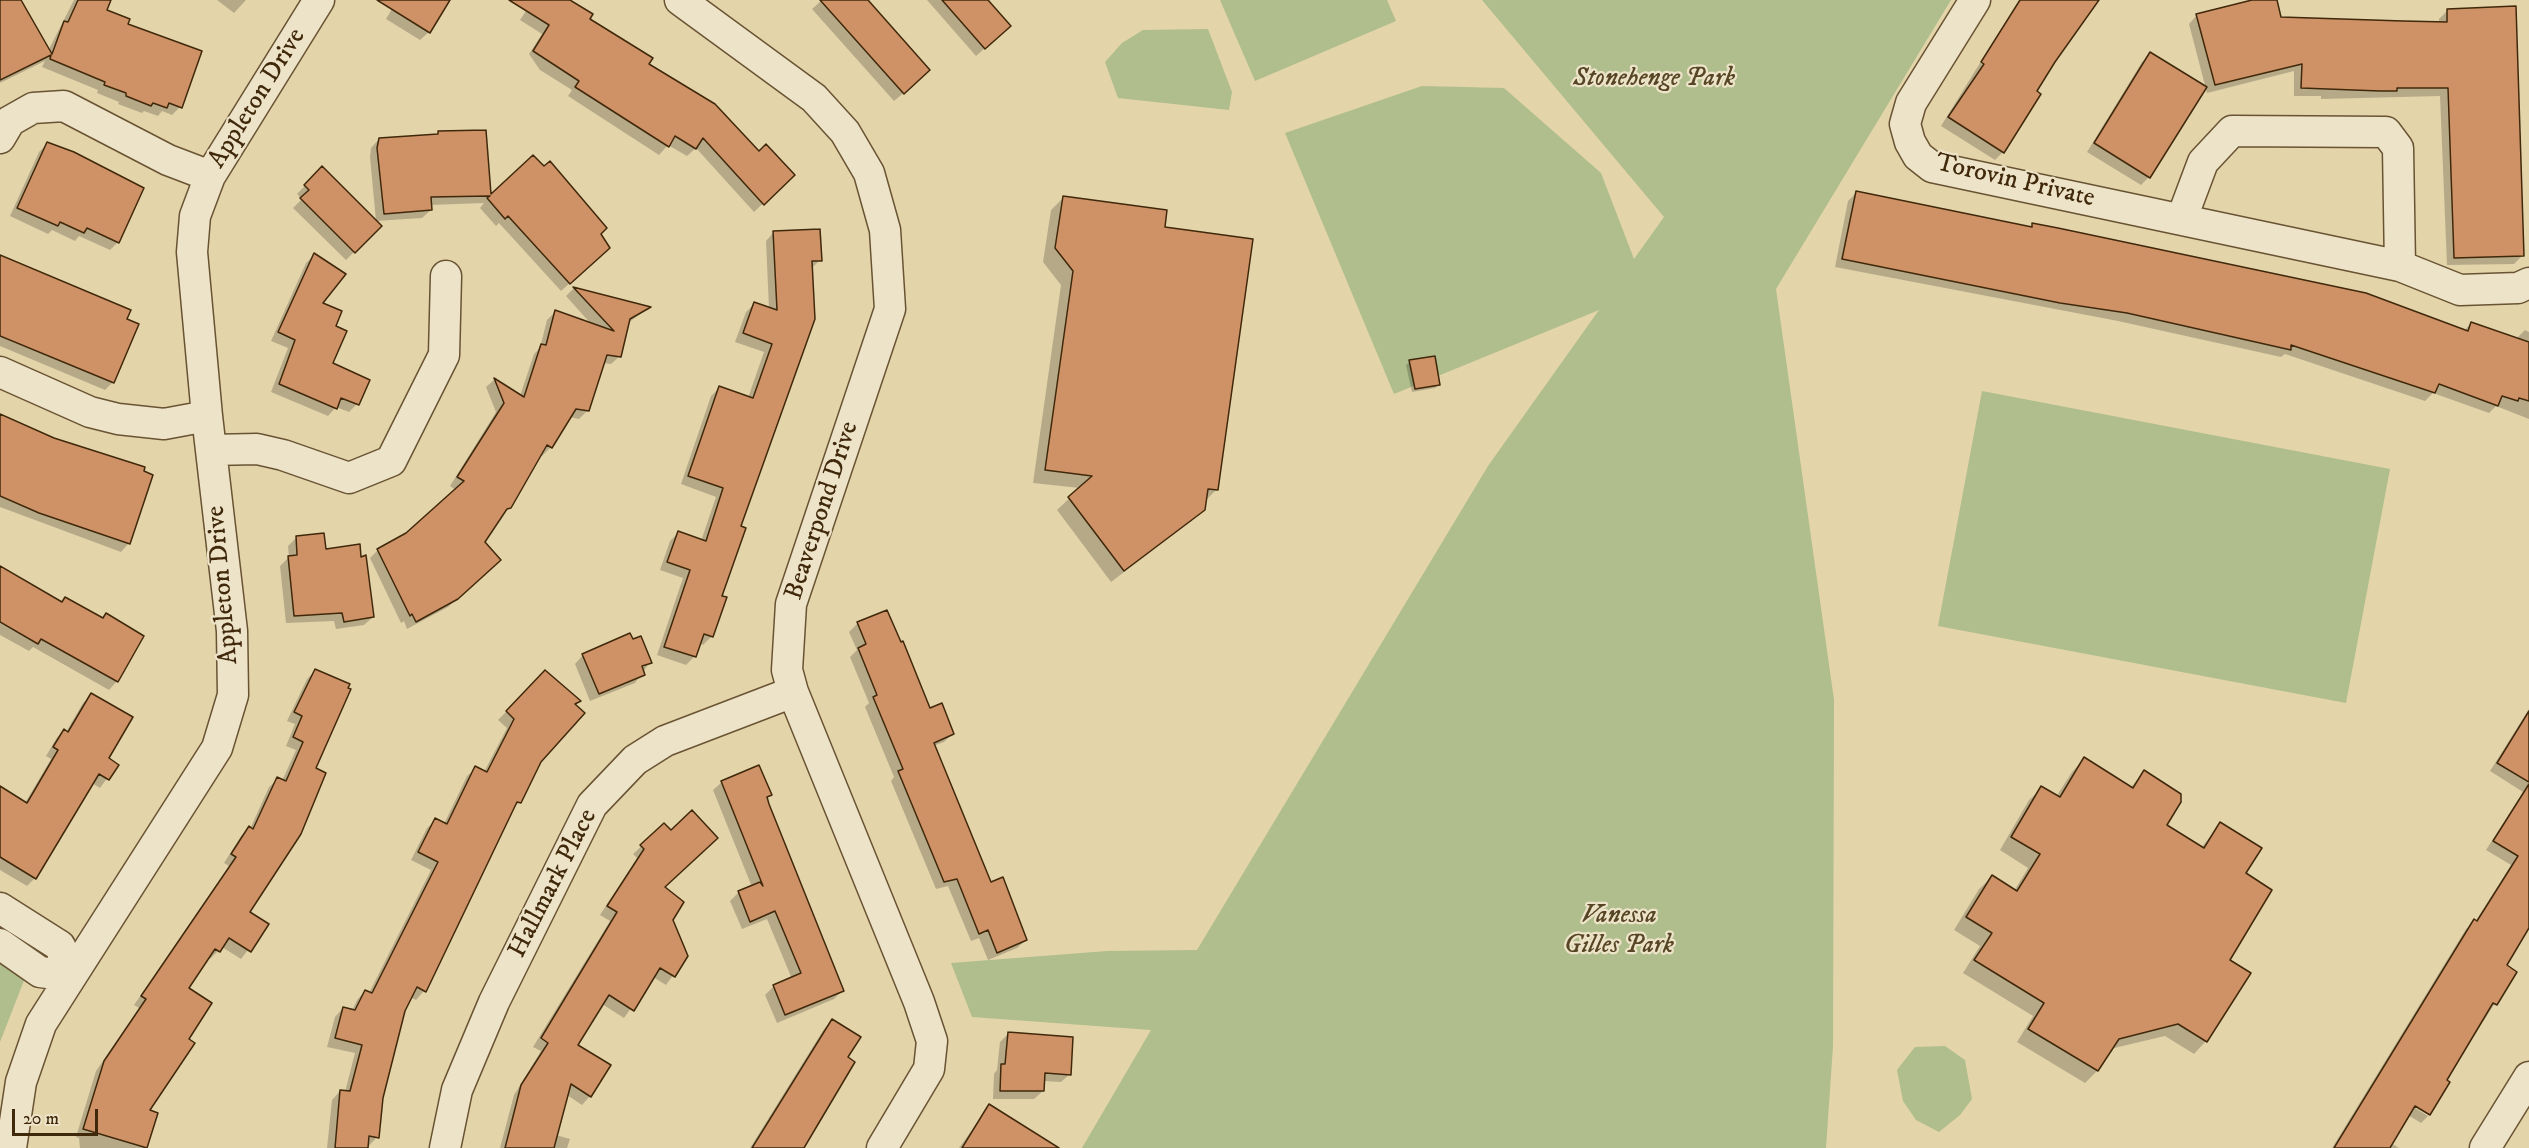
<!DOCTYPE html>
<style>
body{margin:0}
#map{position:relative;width:2529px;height:1148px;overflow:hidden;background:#e3d4aa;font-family:"IM FELL DW Pica",serif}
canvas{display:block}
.scale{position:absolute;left:12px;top:1109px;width:86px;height:27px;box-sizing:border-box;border:3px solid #40280b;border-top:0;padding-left:8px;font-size:18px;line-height:21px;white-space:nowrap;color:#40280b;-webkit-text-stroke:4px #ede3c8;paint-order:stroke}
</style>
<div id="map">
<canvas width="2529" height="1148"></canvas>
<div class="scale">20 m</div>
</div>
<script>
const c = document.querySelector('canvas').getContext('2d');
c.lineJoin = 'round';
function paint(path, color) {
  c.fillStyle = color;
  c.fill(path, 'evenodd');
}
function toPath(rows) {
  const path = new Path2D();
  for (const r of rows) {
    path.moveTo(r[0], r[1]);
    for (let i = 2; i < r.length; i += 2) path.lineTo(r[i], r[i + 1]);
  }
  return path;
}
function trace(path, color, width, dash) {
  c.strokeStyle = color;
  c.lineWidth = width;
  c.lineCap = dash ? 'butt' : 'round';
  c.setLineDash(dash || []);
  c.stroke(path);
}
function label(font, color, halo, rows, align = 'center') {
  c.font = font + ' "IM FELL DW Pica",serif';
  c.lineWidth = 4.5;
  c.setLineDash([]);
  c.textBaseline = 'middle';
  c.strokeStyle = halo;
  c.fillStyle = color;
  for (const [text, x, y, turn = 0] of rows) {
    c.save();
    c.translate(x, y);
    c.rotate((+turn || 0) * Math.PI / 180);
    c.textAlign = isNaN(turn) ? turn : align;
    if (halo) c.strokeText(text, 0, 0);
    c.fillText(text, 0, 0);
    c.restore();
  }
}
paint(toPath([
 [1220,0,1387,0,1396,21,1255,81],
 [1482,0,1951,0,1776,289,1834,700,1833,1046,1826,1148,1082,1148,1151,1030,972,1017,951,963,1107,951,1197,950,1488,466,1599,310,1394,394,1285,133,1422,86,1504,88,1601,173,1634,259,1664,217],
 [1208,29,1232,92,1229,110,1118,98,1105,62,1122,43,1143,30],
 [1982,391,2390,469,2346,703,1938,626],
 [0,960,25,978,0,1042],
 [1945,1046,1965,1060,1972,1099,1960,1115,1939,1132,1916,1120,1903,1101,1897,1070,1915,1047]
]), '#afbe8c');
paint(toPath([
 [0,0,19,0,48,51,74,0,106,0,105,11,126,25,180,107,172,115,162,111,158,116,144,111,142,113,118,104,119,102,97,93,98,90,42,67,45,61,0,83],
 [217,0,246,0,234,13],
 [397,0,448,0,429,32,420,40,386,19],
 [533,0,567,0,759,153,793,175,754,212,696,148,687,156,668,145,659,155,568,96,572,90,540,70,529,54,542,34,520,20],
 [822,0,866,0,920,79,894,101,812,9],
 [927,0,986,0,1001,34,976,56],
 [2019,0,2098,0,2035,91,2003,152,1995,160,1941,126],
 [2272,0,2275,0,2280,18,2439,23,2439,19,2447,11,2522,256,2514,264,2447,265,2440,96,2321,99,2321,96,2294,96,2294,71,2207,93,2189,24,2197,15],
 [2150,54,2149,177,2141,185,2087,152,2142,62],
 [485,131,490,197,599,234,600,256,561,291,499,223,496,226,480,208,484,203,430,205,431,210,422,218,376,221,370,157,371,148,379,139,435,136,439,132],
 [47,144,118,242,110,250,79,236,75,241,52,230,48,234,10,216,39,152],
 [322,168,380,226,346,260,293,208,302,199,297,194],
 [1856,193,2030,228,2033,225,2464,331,2471,323,2516,339,2525,330,2529,332,2529,419,2496,406,2489,413,2433,393,2425,401,2285,354,2281,357,2118,321,1835,267,1848,201],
 [1063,198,1163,229,1217,489,1205,501,1204,509,1190,522,1111,582,1057,510,1080,488,1033,483,1061,285,1043,262,1051,210],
 [774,232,820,260,812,268,712,636,703,645,699,643,694,657,686,665,657,655,683,578,660,570,670,541,678,533,701,541,716,497,681,484,711,396,719,388,748,398,764,352,735,342,746,312,754,304,769,309,766,241],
 [314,255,321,304,334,327,331,364,357,404,349,412,336,407,328,416,271,392,288,348,271,341,306,263],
 [0,257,125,320,113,382,105,390,0,346],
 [573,289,648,308,628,323,620,356,611,364,603,363,588,410,579,419,569,417,551,447,542,456,540,454,509,507,483,542,491,568,448,607,407,629,404,621,401,623,370,558,378,550,407,534,456,490,450,486,496,412,486,387,494,380,520,396,534,354,540,348,547,320,555,312,592,325,566,296],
 [1410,362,1439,384,1435,388,1412,392,1406,365],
 [0,418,129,543,121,552,0,507],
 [297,537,324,551,373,617,364,625,336,629,334,621,286,623,280,566,289,557,288,546],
 [0,568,61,603,65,599,102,619,142,636,117,681,109,690,33,647,29,651,0,635],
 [858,623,929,710,952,734,944,742,933,746,990,884,1026,940,1017,948,988,960,979,938,971,941,948,886,936,889,891,781,894,777,865,707,869,703,850,657,857,650,849,632],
 [583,655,650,662,635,683,590,701,575,664],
 [315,671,348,685,248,912,267,925,241,959,222,947,210,959,208,958,186,988,187,1040,148,1111,156,1114,145,1148,80,1148,79,1138,76,1137,96,1071,139,1008,134,1005,229,866,224,863,241,836,250,829,269,787,278,779,282,781,296,750,286,746,295,724,287,721,307,679],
 [545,672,578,701,540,761,519,802,510,812,424,991,416,1000,410,997,403,1010,382,1098,377,1137,367,1148,327,1148,332,1100,340,1091,345,1092,355,1053,327,1047,335,1017,343,1008,352,1011,357,1000,365,991,369,993,431,870,411,860,427,828,436,820,444,824,467,776,476,768,484,772,507,728,498,720],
 [92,695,106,759,117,765,100,788,92,783,35,878,27,886,0,870,0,788,25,803,51,759,46,756,56,739,64,730,66,732,83,703],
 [2529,709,2529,927,2505,965,2515,972,2445,1081,2409,1101,2407,1103,2428,1116,2421,1123,2408,1115,2391,1143,2399,1148,2332,1148,2466,929,2475,922,2511,865,2486,850,2523,792,2490,771],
 [2084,759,2130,788,2144,772,2165,825,2201,848,2220,824,2244,874,2227,960,2206,1041,2194,1054,2165,1036,2110,1049,2097,1071,2085,1083,2017,1042,2033,1016,1963,973,1980,946,1954,930,1979,889,1992,877,2014,891,2028,868,2000,850,2029,800,2042,788,2056,797,2072,772],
 [722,782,770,795,766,799,842,991,834,999,777,1023,765,995,774,986,792,979,767,919,742,929,730,901,739,892,752,887,713,790],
 [664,825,663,887,671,920,687,956,666,985,653,977,624,1018,602,1004,576,1045,590,1096,582,1105,567,1095,556,1135,570,1139,567,1148,500,1148,514,1095,541,1051,533,1047,610,921,600,915,637,858,633,854],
 [832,1021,846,1058,802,1148,750,1148,824,1029],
 [1008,1034,1070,1074,1061,1082,1043,1081,1043,1091,1034,1099,993,1099,994,1074,997,1070,1000,1042],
 [989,1106,1034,1148,959,1148]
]), '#0003');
const building = toPath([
 [0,0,21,0,52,54,64,21,68,22,78,0,111,0,107,10,130,19,128,24,202,51,182,108,169,103,167,108,153,103,151,106,126,96,126,93,104,85,105,82,50,59,51,55,0,80,0,0],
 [377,0,450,0,430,33,377,0],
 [509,0,570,0,593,14,590,19,653,58,649,64,715,104,759,151,766,144,795,175,764,205,703,138,696,149,675,136,669,147,575,87,579,81,533,51,549,25,509,0],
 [820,0,868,0,930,70,904,94,820,0],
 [942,0,988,0,1011,26,985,49,942,0],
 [2020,0,2099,0,2055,62,2037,91,2041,94,2004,153,1948,117,1984,64,1981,62,2020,0],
 [2252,0,2277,0,2281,17,2403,21,2447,22,2447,9,2516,6,2524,256,2454,258,2448,88,2397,88,2397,91,2380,91,2301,88,2302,64,2215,85,2196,14,2252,0],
 [2150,52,2207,87,2150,178,2094,143,2150,52],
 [486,130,491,194,533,155,544,166,550,161,607,228,601,234,610,248,570,284,508,216,505,219,487,198,490,196,431,197,432,210,384,214,377,148,379,138,438,134,438,131,486,130],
 [47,142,74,152,144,188,119,243,87,228,84,233,60,222,58,226,17,208,47,142],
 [322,166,382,226,355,253,300,198,309,190,304,185,322,166],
 [1856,191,2032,227,2032,223,2058,228,2366,293,2468,331,2471,322,2529,342,2529,401,2519,398,2518,401,2502,396,2498,406,2439,384,2435,393,2291,345,2291,350,2127,313,2060,303,1842,259,1856,191],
 [1063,196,1167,210,1165,227,1253,239,1218,490,1208,489,1205,510,1124,571,1068,497,1092,476,1045,470,1073,271,1055,248,1063,196],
 [820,229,822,261,812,261,815,319,741,526,746,528,722,596,727,597,713,637,704,634,696,657,664,647,690,570,667,562,678,531,706,541,723,488,688,476,719,386,753,398,772,344,743,333,754,302,777,310,773,231,820,229],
 [314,253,346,274,323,303,342,311,336,326,347,331,333,363,370,380,359,405,341,398,337,409,279,384,295,340,278,332,314,253],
 [0,255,131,310,127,319,139,324,114,383,0,336,0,255],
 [573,287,651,307,630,319,621,357,607,355,589,411,576,409,552,448,547,445,511,508,507,509,485,542,501,560,458,599,416,622,412,614,410,616,377,549,406,533,464,481,457,477,504,403,494,378,524,397,541,344,546,345,555,310,614,331,573,287],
 [1435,356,1440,385,1415,389,1409,360,1435,356],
 [0,414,54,438,145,467,144,471,153,475,130,544,39,513,0,496,0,414],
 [324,533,326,549,360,544,361,557,366,555,374,617,344,622,342,613,294,616,288,556,297,555,296,536,324,533],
 [0,566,62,602,65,597,103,618,106,613,144,636,118,682,41,639,38,644,0,622,0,566],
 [887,610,901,642,903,641,930,708,942,703,954,734,934,743,991,882,1003,877,1027,940,997,953,988,930,979,934,957,879,944,882,898,771,903,769,873,697,877,695,858,648,866,644,857,622,887,610],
 [630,633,633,639,641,636,652,663,642,666,645,675,599,694,582,654,630,633],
 [315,669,350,684,348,688,351,689,316,768,326,773,301,834,250,912,269,924,251,952,229,938,220,952,215,949,189,988,212,1003,189,1039,195,1043,150,1110,158,1113,147,1148,83,1129,104,1061,146,999,141,996,236,857,231,854,249,826,253,829,277,777,286,781,303,742,293,737,302,716,294,712,315,669],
 [545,670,581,701,575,704,585,713,541,762,521,803,517,802,426,992,417,987,405,1011,383,1098,379,1138,369,1136,368,1148,335,1148,340,1090,350,1091,362,1045,335,1038,343,1007,355,1010,365,990,372,993,438,862,418,852,435,818,447,824,475,766,487,772,514,719,506,711,545,670],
 [91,693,133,717,109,758,119,765,109,780,99,774,36,879,0,857,0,786,27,803,58,750,53,747,64,729,68,732,91,693],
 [2529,711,2529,782,2497,763,2529,711],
 [2084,757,2133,788,2144,770,2181,794,2181,802,2167,825,2204,848,2220,822,2262,848,2246,873,2272,890,2230,960,2251,973,2207,1042,2178,1024,2119,1039,2098,1071,2028,1029,2044,1003,1974,960,1992,933,1966,917,1992,875,2017,891,2040,854,2011,837,2041,786,2060,797,2084,757],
 [759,765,772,795,767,797,769,804,844,991,785,1015,773,985,801,973,775,911,750,922,738,891,760,882,763,886,721,781,759,765],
 [2529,784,2529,928,2507,965,2517,972,2497,1005,2493,1003,2447,1080,2450,1082,2430,1115,2415,1106,2390,1148,2334,1148,2474,919,2477,921,2518,856,2493,841,2529,784],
 [692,810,718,838,665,887,684,902,673,920,688,956,675,977,660,968,634,1011,609,995,578,1045,611,1065,591,1097,571,1084,554,1148,505,1148,521,1085,548,1043,541,1038,617,912,607,906,644,849,640,845,664,823,671,830,692,810],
 [832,1019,861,1037,848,1057,855,1062,817,1126,804,1148,752,1148,832,1019],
 [1008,1032,1073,1037,1071,1075,1045,1073,1044,1091,1000,1091,1001,1064,1005,1064,1008,1032],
 [989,1104,1059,1148,962,1148,989,1104]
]);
paint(building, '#cf9267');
trace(building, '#40280b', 1.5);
const street = toPath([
 [680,0,814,98,845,132,869,173,885,230,890,309,791,604,787,670,793,692,919,1002,932,1041,929,1069,882,1148],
 [1975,0,1911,103,1905,124,1910,142,1918,156,1932,167,2400,266,2460,290,2518,288,2529,283],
 [0,138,10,121,33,108,64,106,168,160,210,176],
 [2182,218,2203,162,2232,131,2386,132,2398,148,2400,266],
 [0,372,90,412,118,419,164,424,207,416],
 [211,450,257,449,283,455,349,478,391,461,444,355,446,276],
 [0,908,60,946,71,976,40,972,0,944],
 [11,1148,21,1082,41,1024,217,748,233,695,232,631,207,416,192,252,195,216,210,176,319,0],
 [445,1148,457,1090,494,1002,592,805,635,760,665,741,793,692],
 [2485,1148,2529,1077]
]);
trace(street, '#695333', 33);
trace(street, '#ede3c8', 30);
label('italic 26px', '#564625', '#ede3c8', [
 ["Stonehenge Park",1654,80],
 ["Vanessa",1619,917],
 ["Gilles Park",1619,947]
]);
label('26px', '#40280b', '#ede3c8', [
 ["Appleton Drive",258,99,-58],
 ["Torovin Private",2015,182,13],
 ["Beaverpond Drive",823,511,-72],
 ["Appleton Drive",224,585,-95],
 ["Hallmark Place",554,884,-63]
]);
</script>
